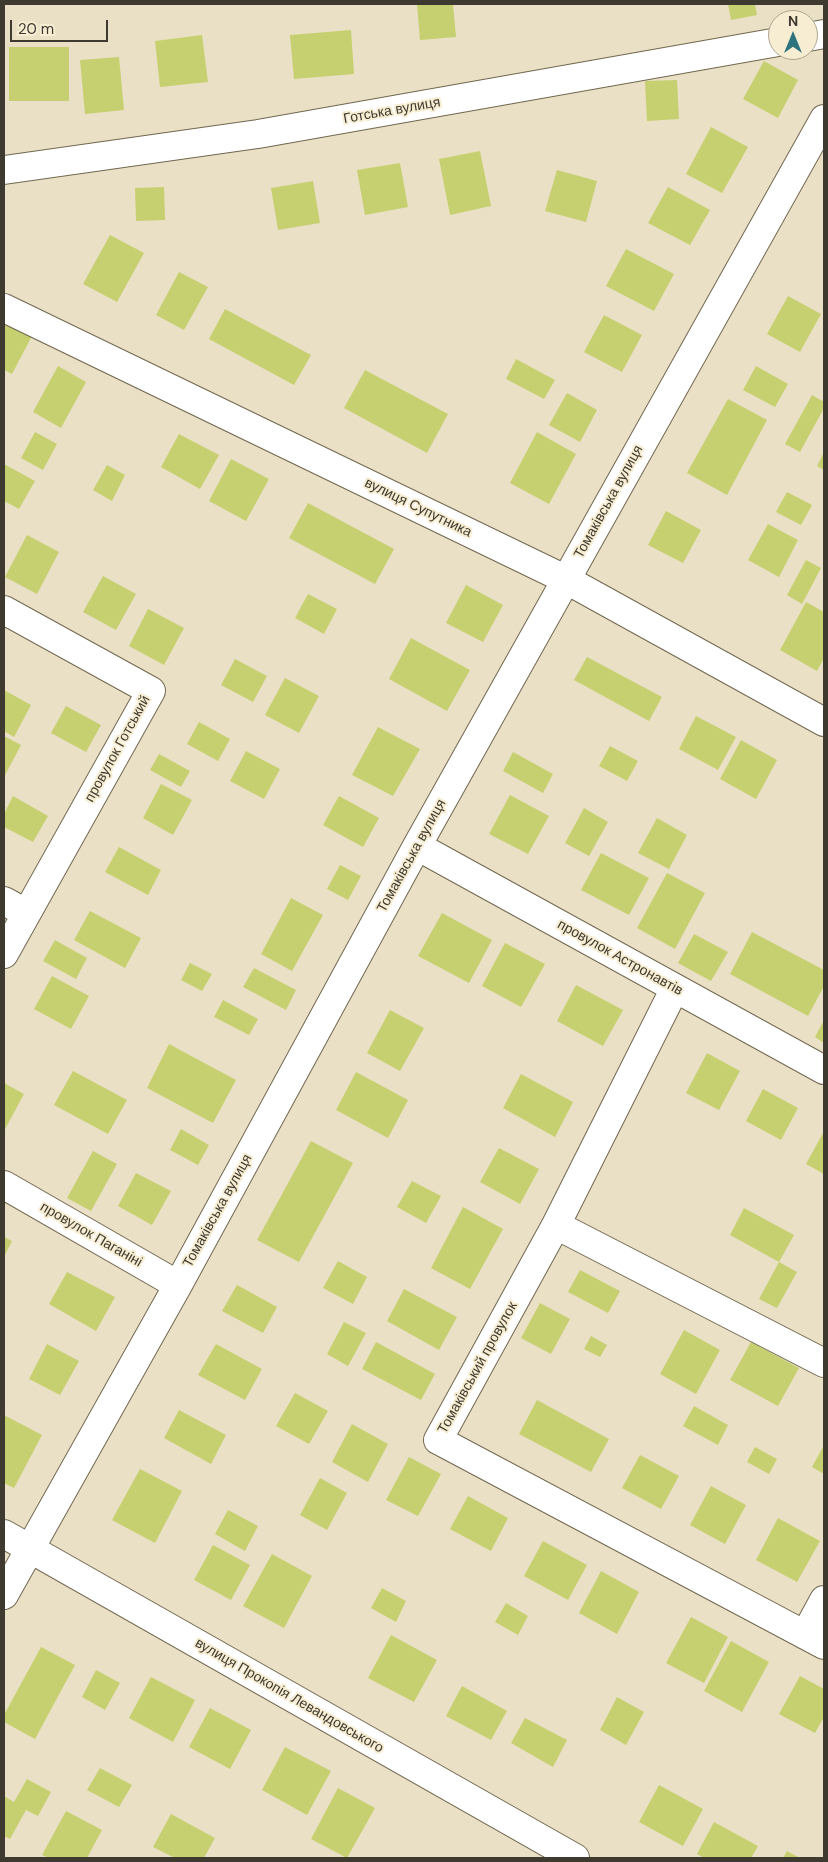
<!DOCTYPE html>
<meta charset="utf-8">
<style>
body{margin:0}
#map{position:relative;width:828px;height:1862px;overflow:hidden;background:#eae0c5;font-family:"DM Sans",sans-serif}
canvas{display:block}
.frame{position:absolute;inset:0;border:5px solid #3e3a30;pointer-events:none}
.north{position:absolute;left:768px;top:10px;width:50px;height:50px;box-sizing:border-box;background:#f7edd2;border:1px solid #ada591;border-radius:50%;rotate:0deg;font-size:14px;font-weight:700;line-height:20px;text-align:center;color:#3e3a30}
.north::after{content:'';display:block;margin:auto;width:18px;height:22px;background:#2d747f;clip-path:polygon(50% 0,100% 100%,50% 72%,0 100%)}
.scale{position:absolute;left:10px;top:20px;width:98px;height:22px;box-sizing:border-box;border:2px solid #3e3a30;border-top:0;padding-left:6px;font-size:15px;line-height:18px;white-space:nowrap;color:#3e3a30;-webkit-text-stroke:4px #f7edd2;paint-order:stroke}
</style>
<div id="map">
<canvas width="828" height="1862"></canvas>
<div class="frame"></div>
<div class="north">N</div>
<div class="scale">20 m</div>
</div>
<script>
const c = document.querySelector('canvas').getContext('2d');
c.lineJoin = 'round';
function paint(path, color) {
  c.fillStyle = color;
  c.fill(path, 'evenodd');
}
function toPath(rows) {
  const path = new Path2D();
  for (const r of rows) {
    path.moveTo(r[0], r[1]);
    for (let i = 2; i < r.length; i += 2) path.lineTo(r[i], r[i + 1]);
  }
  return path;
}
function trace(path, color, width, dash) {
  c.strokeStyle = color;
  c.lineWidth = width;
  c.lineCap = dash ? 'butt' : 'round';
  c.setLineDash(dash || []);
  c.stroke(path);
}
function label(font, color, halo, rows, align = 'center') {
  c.font = font + ' "DM Sans",sans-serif';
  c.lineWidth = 4;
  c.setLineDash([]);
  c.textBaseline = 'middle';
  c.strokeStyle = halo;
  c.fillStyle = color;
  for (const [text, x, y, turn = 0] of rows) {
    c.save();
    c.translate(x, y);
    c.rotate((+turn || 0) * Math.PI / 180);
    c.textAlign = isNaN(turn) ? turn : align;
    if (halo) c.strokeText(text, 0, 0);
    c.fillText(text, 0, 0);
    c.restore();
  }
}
paint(toPath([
 [417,4,453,4,456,37,420,40],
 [728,4,755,4,757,15,731,20],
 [351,30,354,74,294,79,290,35],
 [202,35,208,82,160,87,155,41],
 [9,47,69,47,69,101,9,101],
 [119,57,124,110,85,114,80,60],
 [764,61,798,80,778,118,743,99],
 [677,80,679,119,647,121,645,81],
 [711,127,748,147,722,193,686,174],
 [480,151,491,206,450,215,439,159],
 [400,163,408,207,365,215,357,170],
 [557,170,597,181,586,222,545,211],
 [313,181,320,223,278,230,271,188],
 [164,187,165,220,136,221,135,188],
 [668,187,710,210,690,245,648,223],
 [110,235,144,253,117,302,83,284],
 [626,249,674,274,654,311,606,286],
 [179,272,208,287,184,330,156,315],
 [788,296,821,314,800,352,767,334],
 [225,309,311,355,294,385,209,339],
 [604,315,642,335,622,372,584,352],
 [4,321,32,336,12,374,4,370],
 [516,359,555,380,544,399,506,379],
 [58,366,86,382,61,428,33,412],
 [756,366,788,384,775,407,743,390],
 [365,370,448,414,427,453,344,408],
 [567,393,597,410,580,442,549,425],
 [812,395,824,402,824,408,800,452,785,444],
 [728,399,767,420,727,495,687,473],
 [35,432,57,444,43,470,21,458],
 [537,432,576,454,549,504,510,483],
 [179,434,219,455,200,489,161,467],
 [824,452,824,470,817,466],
 [231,459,269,479,246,521,209,501],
 [4,464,35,481,19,509,4,501],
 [107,465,125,475,112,501,93,490],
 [787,492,812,505,801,525,776,512],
 [308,503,394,549,375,584,289,538],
 [666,511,701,530,683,563,648,545],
 [768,524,798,540,779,577,748,560],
 [27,535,59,552,37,594,5,577],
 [806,560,821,568,802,604,787,595],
 [103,576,136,594,116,630,83,612],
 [466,585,503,605,483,642,446,623],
 [308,594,337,609,324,634,295,618],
 [806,602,824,612,824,658,817,671,780,650],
 [148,609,184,628,164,665,129,646],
 [411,638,470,670,447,711,389,679],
 [587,657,662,697,649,721,574,680],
 [235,659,267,676,253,702,221,685],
 [285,678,319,696,299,733,265,715],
 [4,690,31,705,14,737,4,731],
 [66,706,101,725,86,752,51,733],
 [696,716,736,737,718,770,679,749],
 [199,722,230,739,218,761,187,744],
 [378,727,420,749,393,796,352,775],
 [4,736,21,745,4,777],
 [741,740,777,760,756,799,720,779],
 [610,746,638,761,627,781,599,766],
 [246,751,280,769,264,799,230,781],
 [513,752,553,774,543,793,503,771],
 [159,754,190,771,181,787,150,770],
 [161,784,192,800,173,835,143,818],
 [510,795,549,816,528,854,489,834],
 [13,796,48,816,33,842,4,827,4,814],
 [339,796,379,818,363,847,323,825],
 [584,808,608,822,589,856,565,843],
 [657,818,687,835,669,869,638,853],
 [119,847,161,870,148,895,105,872],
 [601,853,649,878,629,915,581,890],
 [340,865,361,876,348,900,327,889],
 [667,873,705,893,675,949,637,928],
 [291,898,323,915,292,971,261,954],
 [90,911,141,938,125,968,74,940],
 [442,913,492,940,469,983,418,956],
 [752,932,824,970,824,986,808,1016,730,974],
 [694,934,728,952,711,981,678,963],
 [55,940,87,958,76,979,43,961],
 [505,943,545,964,521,1007,482,986],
 [190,963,212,974,202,991,181,980],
 [254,968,296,990,286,1010,243,987],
 [52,976,89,996,71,1029,34,1009],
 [576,985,623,1010,603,1046,557,1021],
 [223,1000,258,1019,249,1035,214,1017],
 [390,1010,424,1028,400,1071,367,1053],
 [824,1020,824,1043,815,1037],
 [169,1044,236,1080,213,1123,147,1088],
 [707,1053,740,1071,719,1110,686,1093],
 [73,1071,127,1100,108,1134,54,1105],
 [356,1072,408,1100,388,1138,336,1110],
 [521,1074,573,1102,555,1137,503,1108],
 [4,1083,24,1094,4,1131],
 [763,1089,798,1108,781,1140,746,1121],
 [181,1129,209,1145,198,1165,170,1150],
 [824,1131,824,1174,806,1164],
 [311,1141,353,1163,299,1262,257,1240],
 [499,1148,539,1169,520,1204,480,1182],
 [93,1151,117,1164,91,1211,67,1198],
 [136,1173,171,1191,152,1225,118,1206],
 [412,1181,441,1196,426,1223,397,1207],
 [463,1207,503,1229,470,1289,431,1268],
 [744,1208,794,1235,779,1262,730,1235],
 [4,1237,12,1241,4,1257],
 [338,1261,367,1277,353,1304,323,1288],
 [779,1262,797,1272,777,1308,759,1299],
 [580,1270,620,1291,608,1313,568,1292],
 [67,1272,115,1297,96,1331,49,1304],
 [237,1285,277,1307,263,1333,222,1311],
 [404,1289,457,1317,439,1350,387,1321],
 [540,1303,570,1319,551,1354,521,1338],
 [344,1322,366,1333,348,1366,327,1354],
 [684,1330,720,1350,696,1394,660,1374],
 [591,1336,607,1345,600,1357,584,1349],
 [376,1342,435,1374,421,1400,362,1369],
 [751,1342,799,1368,778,1406,730,1380],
 [47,1344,79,1361,60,1395,29,1379],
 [216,1344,262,1369,245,1400,198,1375],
 [295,1393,328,1411,309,1444,276,1426],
 [537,1400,609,1439,591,1472,519,1434],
 [694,1406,728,1425,718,1445,683,1426],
 [179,1410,226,1435,211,1464,164,1438],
 [4,1415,42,1435,14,1488,4,1483],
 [352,1424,388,1444,368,1482,332,1462],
 [824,1445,824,1474,812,1467],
 [755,1447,777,1459,769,1474,747,1462],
 [640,1455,679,1476,661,1509,622,1488],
 [409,1457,441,1474,418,1516,386,1500],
 [140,1469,182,1491,155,1543,112,1520],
 [320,1478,347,1493,327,1530,300,1515],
 [711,1486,746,1505,725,1544,690,1525],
 [468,1496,508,1518,491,1551,450,1529],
 [228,1510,258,1526,245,1551,215,1534],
 [778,1518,820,1541,797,1582,756,1560],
 [543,1541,587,1565,568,1600,524,1576],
 [213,1545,250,1565,231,1600,194,1580],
 [272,1554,312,1576,284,1628,243,1606],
 [601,1571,639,1592,617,1634,579,1613],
 [382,1588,406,1601,396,1622,371,1608],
 [506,1603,528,1616,518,1635,495,1622],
 [691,1617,728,1637,704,1683,666,1663],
 [391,1635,437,1660,414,1702,368,1678],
 [731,1641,769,1662,742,1712,704,1691],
 [41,1647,75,1665,35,1739,4,1722,4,1715],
 [96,1670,120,1683,105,1710,82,1697],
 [800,1676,824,1689,824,1717,815,1733,779,1714],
 [151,1677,195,1700,173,1742,129,1718],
 [462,1686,507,1711,491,1740,446,1716],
 [617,1697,644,1712,626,1745,600,1730],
 [210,1708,251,1730,230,1769,189,1747],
 [525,1718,567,1740,553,1767,511,1743],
 [285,1747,331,1771,307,1815,262,1790],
 [100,1768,132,1785,119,1807,87,1790],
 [27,1779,51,1792,38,1816,26,1810,10,1839,4,1836,4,1796,14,1802],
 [659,1785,703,1809,683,1846,639,1822],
 [338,1788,375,1808,347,1858,311,1839],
 [66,1811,102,1830,87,1858,49,1858,42,1855],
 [171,1814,215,1838,204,1858,175,1858,153,1847],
 [714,1822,758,1846,751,1858,704,1858,697,1854],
 [787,1851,800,1858,783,1858]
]), '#c7d070');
const street = toPath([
 [808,37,824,34],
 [4,170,258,134,778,42],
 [4,308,565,579,824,722],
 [4,610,151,691,4,954],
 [417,846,824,1070],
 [4,901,26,913],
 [675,988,556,1225,438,1440,824,1645],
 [4,1185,178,1285],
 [556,1225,824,1363],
 [4,1534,575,1858],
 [4,1595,178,1285,417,846,824,119],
 [805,1635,824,1600]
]);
trace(street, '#716850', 30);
trace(street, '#fff', 28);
label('14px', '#3e3a30', '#f7edd2', [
 ["Готська вулиця",392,111,-10],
 ["Томаківська вулиця",609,502,-61],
 ["вулиця Супутника",418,508,26],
 ["провулок Готський",118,749,-61],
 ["Томаківська вулиця",412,856,-61],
 ["провулок Астронавтів",620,958,29],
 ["Томаківська вулиця",218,1211,-61],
 ["провулок Паганіні",91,1235,30],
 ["Томаківський провулок",478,1368,-61],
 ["вулиця Прокопія Левандовського",289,1696,30]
]);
</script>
